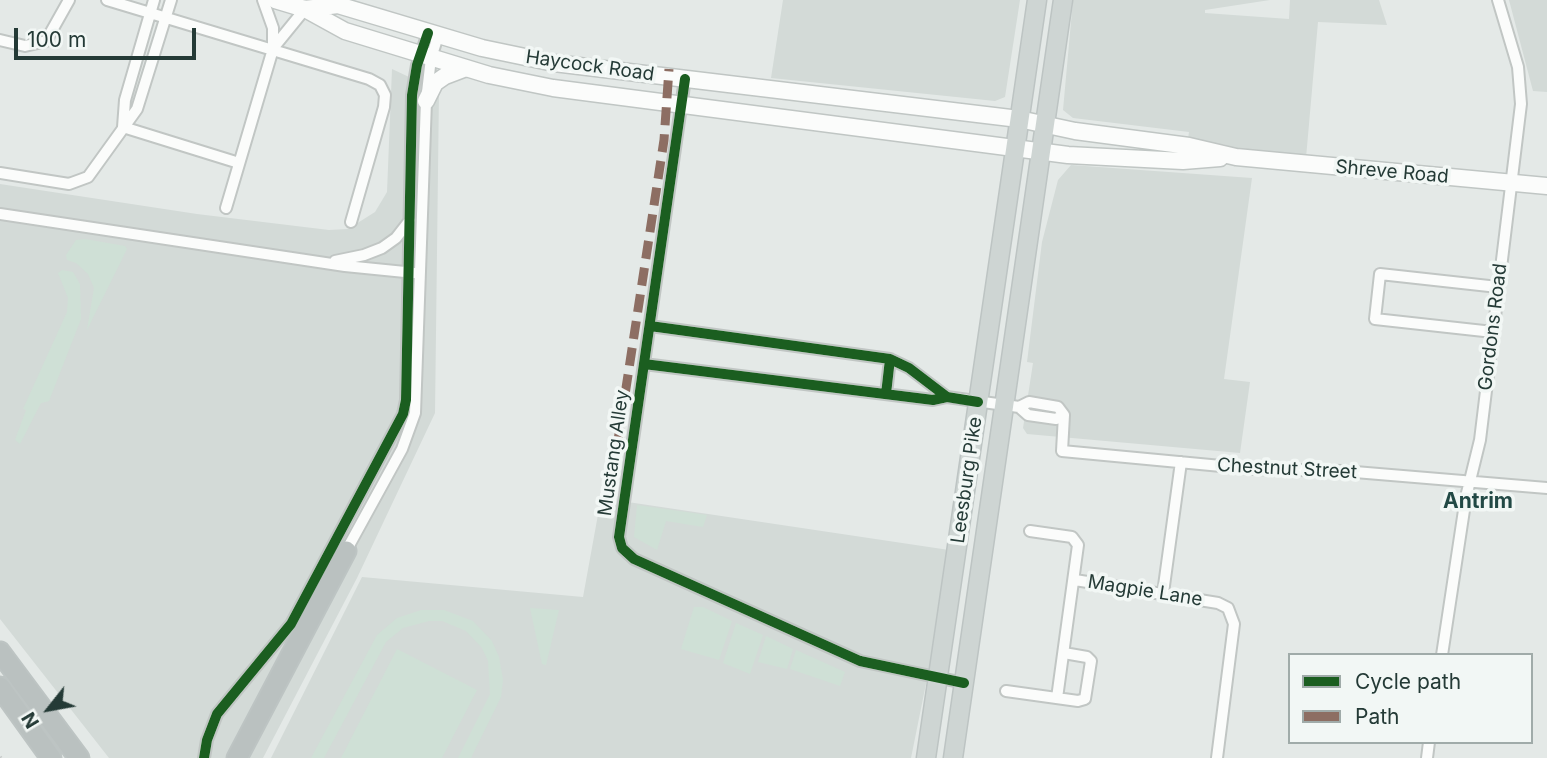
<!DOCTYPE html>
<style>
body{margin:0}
#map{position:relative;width:1547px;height:758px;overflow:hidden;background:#e4e9e7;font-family:Inter,sans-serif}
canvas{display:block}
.legend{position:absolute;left:1288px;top:653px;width:245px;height:91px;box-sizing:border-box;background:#f2f7f5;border:2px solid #a0aba9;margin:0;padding:9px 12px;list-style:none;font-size:21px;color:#243a36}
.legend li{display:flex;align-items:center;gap:14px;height:35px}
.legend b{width:35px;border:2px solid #a0aba9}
.north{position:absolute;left:14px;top:674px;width:70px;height:70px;-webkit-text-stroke:5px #f2f7f5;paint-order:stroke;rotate:239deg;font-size:19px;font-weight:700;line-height:28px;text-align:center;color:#243a36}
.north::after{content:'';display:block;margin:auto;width:24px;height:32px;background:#243a36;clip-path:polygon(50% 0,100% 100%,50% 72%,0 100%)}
.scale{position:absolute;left:14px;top:28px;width:182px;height:32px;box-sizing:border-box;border:4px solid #243a36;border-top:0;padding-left:9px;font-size:21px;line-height:24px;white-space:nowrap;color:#243a36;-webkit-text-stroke:5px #f2f7f5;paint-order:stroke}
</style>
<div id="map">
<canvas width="1547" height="758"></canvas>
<ul class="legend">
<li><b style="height:9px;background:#1b5e20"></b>Cycle path</li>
<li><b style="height:9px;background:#8d6e63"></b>Path</li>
</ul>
<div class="north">N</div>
<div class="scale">100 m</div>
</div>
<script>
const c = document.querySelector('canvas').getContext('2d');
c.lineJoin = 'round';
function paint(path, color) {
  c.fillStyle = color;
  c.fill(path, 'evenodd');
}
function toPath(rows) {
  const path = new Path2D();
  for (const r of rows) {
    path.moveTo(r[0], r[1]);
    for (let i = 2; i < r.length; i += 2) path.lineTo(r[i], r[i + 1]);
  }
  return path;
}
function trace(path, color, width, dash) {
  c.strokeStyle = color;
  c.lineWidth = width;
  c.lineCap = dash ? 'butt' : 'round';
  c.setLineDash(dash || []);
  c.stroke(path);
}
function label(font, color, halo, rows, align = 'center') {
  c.font = font + ' Inter,sans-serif';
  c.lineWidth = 7;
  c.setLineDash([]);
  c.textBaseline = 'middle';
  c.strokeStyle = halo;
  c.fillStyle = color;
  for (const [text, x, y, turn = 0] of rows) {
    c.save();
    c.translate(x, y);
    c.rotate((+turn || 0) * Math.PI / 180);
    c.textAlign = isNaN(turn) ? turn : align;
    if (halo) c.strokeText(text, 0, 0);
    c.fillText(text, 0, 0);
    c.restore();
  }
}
paint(toPath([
 [783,0,1020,0,1005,97,995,101,771,78],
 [1073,0,1270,0,1205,10,1205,13,1289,19,1290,0,1379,0,1387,25,1318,22,1306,158,1228,148,1226,145,1188,139,1189,132,1073,118,1063,110],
 [1509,0,1547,0,1547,92,1533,91],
 [392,69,439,91,435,413,357,578,263,758,109,758,0,619,0,184,197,214,329,230,348,229,375,212,387,192],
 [1071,165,1252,178,1224,379,1250,382,1240,453,1027,434,1023,428,1033,363,1027,362,1042,242,1058,180],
 [601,498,949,550,934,644,911,758,271,758,362,577,583,597]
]), '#d3dad7');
paint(toPath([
 [85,239,125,246,127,249,87,330,94,288,88,274,76,263,67,260,66,255,76,240],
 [62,270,73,272,80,284,81,319,49,401,41,403,20,444,15,440,26,410,23,409,67,312,68,298,58,273],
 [637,505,707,515,703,527,666,521,657,550,634,537],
 [694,607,703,607,732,621,719,660,681,649],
 [530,608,559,610,546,665,542,664],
 [421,610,444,610,473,621,492,641,499,657,503,680,501,697,471,758,458,758,490,694,488,661,482,648,466,631,442,621,429,621,403,628,386,642,324,758,311,758,377,635,397,618],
 [736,623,763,635,750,674,723,663],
 [766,636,793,649,787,669,758,662],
 [397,649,477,690,442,758,341,758],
 [796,650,845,672,840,686,790,669]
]), '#cfe0d6');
const minor = toPath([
 [107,0,369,79,380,85,385,95,384,107,351,222],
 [0,40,25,46,46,41,69,0],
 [274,47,305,9],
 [685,79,619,537,622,548,634,559,860,661,964,683],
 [123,127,125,100,154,0],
 [123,127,239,163],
 [0,173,69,184,88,177,137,109,171,0],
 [226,208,273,49,273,28,263,0],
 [0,214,345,266,415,273],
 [335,261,364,255,382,248,396,238,410,220],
 [650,326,890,359],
 [1493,332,1375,319,1380,274,1498,287],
 [644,364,933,400,947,397],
 [886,394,890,359,909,368,947,397,1019,407,1029,402,1058,407,1064,415,1062,451,1253,469,1343,471,1547,488],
 [1019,407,1028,415,1056,419,1064,415],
 [1030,531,1072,537,1078,545,1057,698],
 [346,551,402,449,415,413,426,101,431,58,438,36],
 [1075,580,1218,603,1228,608,1234,624,1217,758],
 [1163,593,1181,462],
 [1442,655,1466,497,1480,440,1521,104,1518,67,1498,0],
 [1006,691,1078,701,1085,699,1091,661,1087,657,1064,653],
 [204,758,207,740,217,714,291,624,403,414,406,400,412,95,417,65,428,33],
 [1427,758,1429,742]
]);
const secondary = toPath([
 [275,0,305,9,345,31,489,75,553,88,1068,155,1183,161,1220,158],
 [305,9,338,5,482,48,554,63,1019,119,1075,131,1189,146,1236,157,1547,186],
 [426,101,435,83,445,76,466,68]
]);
const primary = toPath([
 [926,758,1037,0],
 [953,758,1063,0]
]);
const motorway = toPath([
 [0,652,79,758],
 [0,687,51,758],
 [237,758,346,551]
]);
trace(minor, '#c1c6c4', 14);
trace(secondary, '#c0c6c4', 19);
trace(primary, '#bdc4c3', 21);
trace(motorway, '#bdc4c3', 23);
trace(minor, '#fbfcfb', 10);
trace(secondary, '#fbfcfb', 16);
trace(primary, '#ced5d3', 18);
trace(motorway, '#bac1c0', 19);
trace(toPath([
 [0,757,1,758]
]), '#c7caca', 3.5, [14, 7]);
trace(toPath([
 [609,499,664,140,669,69]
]), '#8d6e63', 9, [18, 9]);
trace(toPath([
 [685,79,619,537,622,548,634,559,860,661,964,683],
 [650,326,890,359],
 [644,364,933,400,947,397],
 [886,394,890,359,909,368,947,397,978,402],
 [204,758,207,740,217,714,291,624,403,414,406,400,412,95,417,65,428,33]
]), '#1b5e20', 10);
label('19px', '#243a36', '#f2f7f5', [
 ["Haycock Road",590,66,8],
 ["Shreve Road",1392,172,5],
 ["Gordons Road",1493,327,-83],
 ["Mustang Alley",614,453,-82],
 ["Chestnut Street",1287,469,3],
 ["Leesburg Pike",967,480,-82],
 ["Magpie Lane",1145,591,9]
]);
label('bold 21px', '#224945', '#f2f7f5', [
 ["Antrim",1478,502]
]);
</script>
